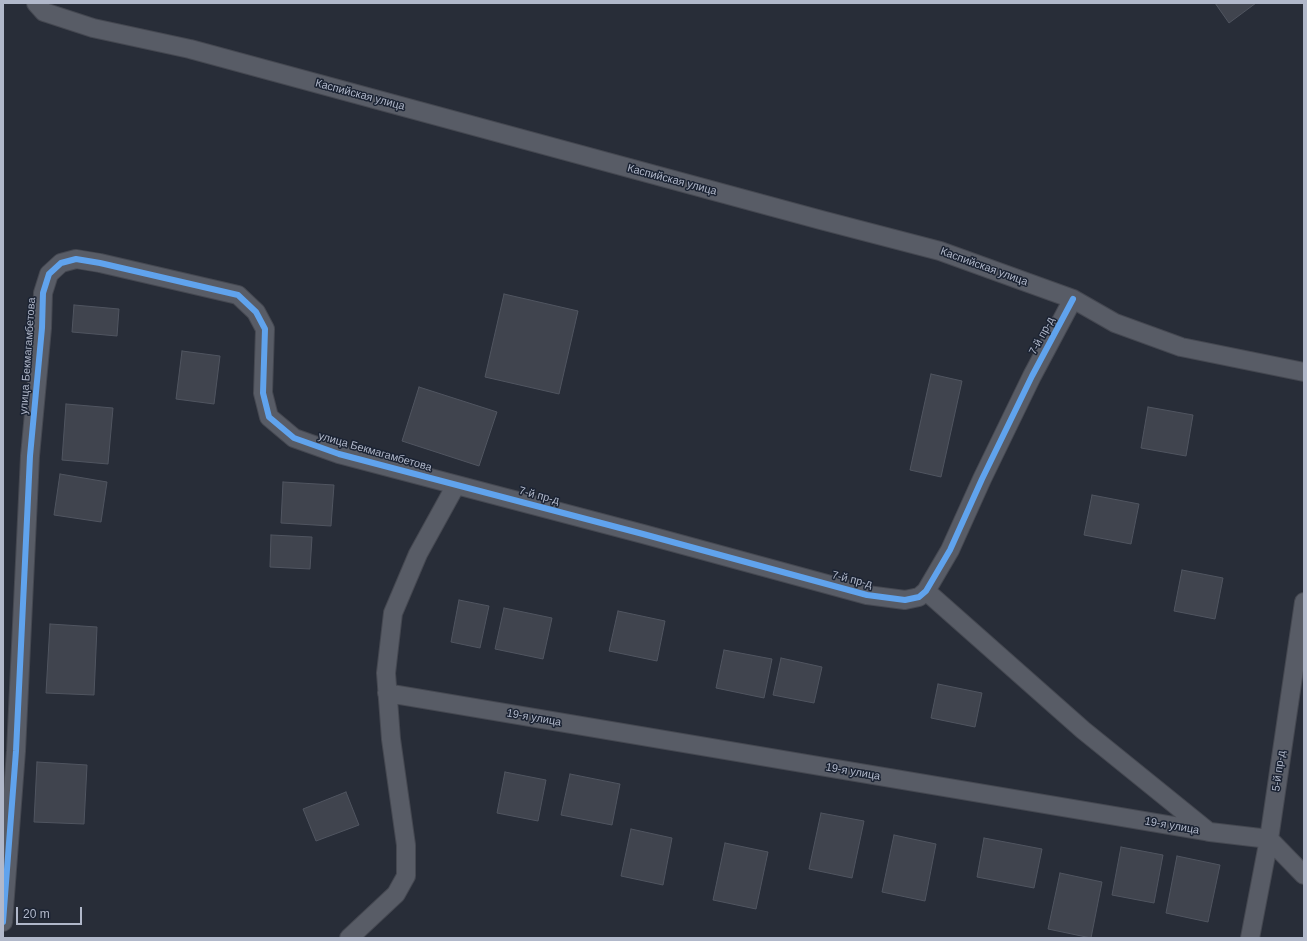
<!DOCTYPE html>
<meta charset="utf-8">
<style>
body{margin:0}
#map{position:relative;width:1307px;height:941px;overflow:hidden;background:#282d38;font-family:Helvetica,sans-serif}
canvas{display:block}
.frame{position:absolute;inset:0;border:4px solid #b1b8ca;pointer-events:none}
.scale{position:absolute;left:16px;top:907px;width:66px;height:18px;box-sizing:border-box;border:2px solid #b1b8ca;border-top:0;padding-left:5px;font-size:12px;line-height:14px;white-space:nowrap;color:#b1b8ca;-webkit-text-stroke:3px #1b2333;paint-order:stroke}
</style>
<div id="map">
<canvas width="1307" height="941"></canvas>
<div class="frame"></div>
<div class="scale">20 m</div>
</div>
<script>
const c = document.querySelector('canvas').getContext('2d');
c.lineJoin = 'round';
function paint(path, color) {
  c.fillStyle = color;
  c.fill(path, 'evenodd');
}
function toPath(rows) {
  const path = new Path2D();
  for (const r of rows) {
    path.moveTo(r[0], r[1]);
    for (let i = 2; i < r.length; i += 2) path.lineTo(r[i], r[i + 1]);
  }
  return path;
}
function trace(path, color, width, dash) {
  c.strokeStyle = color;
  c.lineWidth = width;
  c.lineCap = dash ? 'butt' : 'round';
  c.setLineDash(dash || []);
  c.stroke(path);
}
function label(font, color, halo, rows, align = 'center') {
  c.font = font + ' Helvetica,sans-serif';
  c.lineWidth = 3;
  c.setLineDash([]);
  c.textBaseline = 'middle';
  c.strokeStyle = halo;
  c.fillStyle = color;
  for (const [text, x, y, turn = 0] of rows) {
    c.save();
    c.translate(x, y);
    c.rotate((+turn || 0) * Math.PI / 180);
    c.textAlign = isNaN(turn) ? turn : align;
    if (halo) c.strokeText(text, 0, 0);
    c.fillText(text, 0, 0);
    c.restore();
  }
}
const building = toPath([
 [1215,3,1256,3,1229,23,1215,3],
 [504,294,578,311,559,394,485,377,504,294],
 [74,305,119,309,117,336,72,332,74,305],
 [182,351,220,356,214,404,176,399,182,351],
 [931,374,962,381,941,477,910,470,931,374],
 [419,387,497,412,479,466,402,441,419,387],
 [66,404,113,408,108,464,62,460,66,404],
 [1148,407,1193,415,1186,456,1141,448,1148,407],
 [60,474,107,482,101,522,54,515,60,474],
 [283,482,334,485,331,526,281,523,283,482],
 [1092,495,1139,504,1131,544,1084,535,1092,495],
 [271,535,312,537,310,569,270,567,271,535],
 [1182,570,1223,578,1215,619,1174,611,1182,570],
 [459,600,489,606,480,648,451,642,459,600],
 [504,608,552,618,543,659,495,649,504,608],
 [618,611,665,621,657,661,609,651,618,611],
 [50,624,97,627,94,695,46,693,50,624],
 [724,650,772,659,764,698,716,688,724,650],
 [781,658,822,667,814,703,773,695,781,658],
 [938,684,982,693,975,727,931,718,938,684],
 [37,762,87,765,84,824,34,822,37,762],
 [505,772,546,780,538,821,497,813,505,772],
 [570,774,620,784,612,825,561,815,570,774],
 [346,792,359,825,316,841,303,809,346,792],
 [821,813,864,821,852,878,809,869,821,813],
 [631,829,672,838,663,885,621,876,631,829],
 [894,835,936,844,925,901,882,892,894,835],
 [984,838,1042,849,1034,888,977,877,984,838],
 [725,843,768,852,756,909,713,900,725,843],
 [1121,847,1163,855,1154,903,1112,895,1121,847],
 [1177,856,1220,865,1208,922,1166,913,1177,856],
 [1060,873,1102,882,1091,938,1048,929,1060,873]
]);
paint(building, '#40444e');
trace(building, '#505560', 1);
const minor = toPath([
 [36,3,44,12,93,28,190,49,821,220,940,251,1073,299,1115,323,1181,347,1304,372],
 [926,591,1083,730,1209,832],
 [387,693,1210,832,1269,839,1304,875],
 [3,922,16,751,30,456,42,328,43,293,49,274,61,263,76,259,100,263,238,295,256,312,265,329,263,393,269,417,294,438,339,454,643,534,867,595,905,600,919,597,926,591,950,550,982,479,1032,376,1073,299],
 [349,938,396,894,406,876,406,845,391,739,386,673,393,613,418,554,456,485],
 [1250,938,1269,839,1304,602]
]);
trace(minor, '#454851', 20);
trace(minor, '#585c66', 18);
trace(toPath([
 [3,922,16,751,30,456,42,328,43,293,49,274,61,263,76,259,100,263,238,295,256,312,265,329,263,393,269,417,294,438,339,454,643,534,867,595,905,600,919,597,926,591,950,550,982,479,1032,376,1073,299]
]), '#60a3ed', 6);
label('11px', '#b1b8ca', '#1b2333', [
 ["Каспийская улица",360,95,15],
 ["Каспийская улица",672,180,15],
 ["Каспийская улица",984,267,20],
 ["7-й пр-д",1042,336,-62],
 ["улица Бекмагамбетова",28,356,-86],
 ["улица Бекмагамбетова",375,452,16],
 ["7-й пр-д",539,496,15],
 ["7-й пр-д",852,580,14],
 ["19-я улица",534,718,10],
 ["5-й пр-д",1279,771,-82],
 ["19-я улица",853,772,10],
 ["19-я улица",1172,826,10]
]);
</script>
